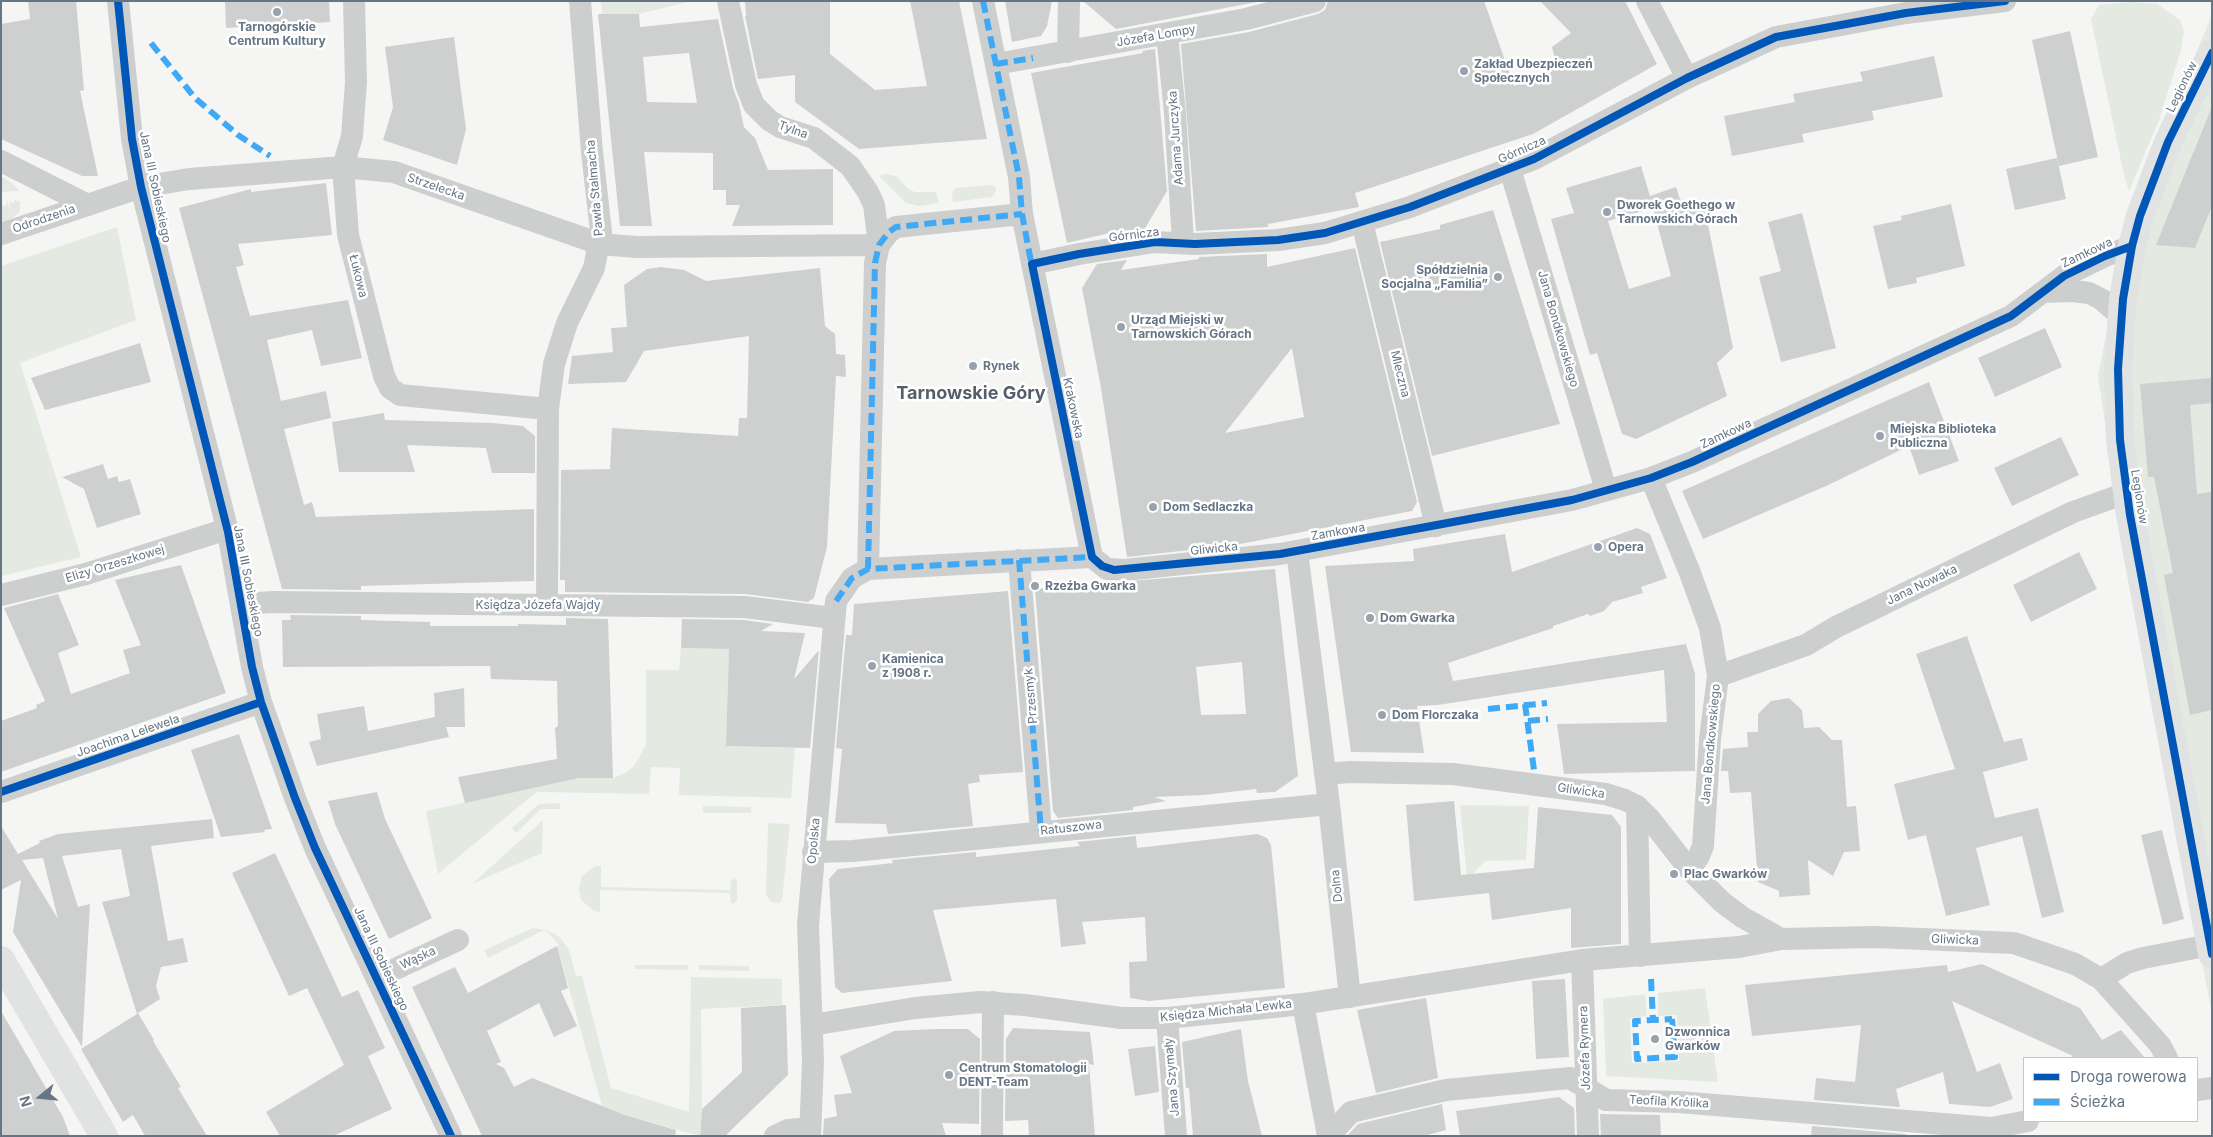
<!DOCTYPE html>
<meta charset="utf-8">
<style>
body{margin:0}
#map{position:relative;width:2213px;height:1137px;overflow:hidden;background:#f5f6f4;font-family:Inter,sans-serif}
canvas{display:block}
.frame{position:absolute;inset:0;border:2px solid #657585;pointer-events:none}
.legend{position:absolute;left:2023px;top:1057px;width:175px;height:65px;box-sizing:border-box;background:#fff;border:1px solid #c1c8ce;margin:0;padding:6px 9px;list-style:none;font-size:15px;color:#657585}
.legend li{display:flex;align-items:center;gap:10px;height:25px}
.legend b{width:25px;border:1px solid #c1c8ce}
.north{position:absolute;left:15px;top:1072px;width:50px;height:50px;-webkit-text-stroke:4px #fff;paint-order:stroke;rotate:253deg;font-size:14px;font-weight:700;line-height:20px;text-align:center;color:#657585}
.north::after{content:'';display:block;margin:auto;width:18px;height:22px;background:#657585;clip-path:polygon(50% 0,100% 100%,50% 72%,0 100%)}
</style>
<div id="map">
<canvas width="2213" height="1137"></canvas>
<div class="frame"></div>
<ul class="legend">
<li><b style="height:6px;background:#0057b8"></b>Droga rowerowa</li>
<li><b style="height:6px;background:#3fa9f5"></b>Ścieżka</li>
</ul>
<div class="north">N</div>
</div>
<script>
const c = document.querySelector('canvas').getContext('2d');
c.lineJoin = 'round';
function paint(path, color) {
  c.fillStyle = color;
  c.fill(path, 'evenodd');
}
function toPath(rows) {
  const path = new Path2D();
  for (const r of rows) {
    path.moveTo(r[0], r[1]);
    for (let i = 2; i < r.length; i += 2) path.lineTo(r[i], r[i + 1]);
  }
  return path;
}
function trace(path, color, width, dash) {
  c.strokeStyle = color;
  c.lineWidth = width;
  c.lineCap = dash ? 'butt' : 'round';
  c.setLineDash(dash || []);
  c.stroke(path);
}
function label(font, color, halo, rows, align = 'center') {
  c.font = font + ' Inter,sans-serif';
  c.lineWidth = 5;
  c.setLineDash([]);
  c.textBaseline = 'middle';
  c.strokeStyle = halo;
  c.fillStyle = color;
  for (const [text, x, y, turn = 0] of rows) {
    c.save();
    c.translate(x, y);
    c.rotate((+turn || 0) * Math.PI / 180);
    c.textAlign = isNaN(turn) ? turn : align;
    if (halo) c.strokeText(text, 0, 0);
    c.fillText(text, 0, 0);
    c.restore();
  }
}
paint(toPath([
 [601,1,692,1,639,14,602,14],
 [2131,2,2157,4,2180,20,2184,31,2181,50,2159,120,2129,191,2124,175,2091,19,2099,5],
 [2212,15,2212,1014,2123,545,2098,376,2131,207],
 [885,174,896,176,908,189,915,192,935,192,938,197,938,203,919,206,906,203,879,176],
 [1,176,13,184,20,191,1,192],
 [992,185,996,187,996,191,992,197,953,202,952,193,955,188],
 [14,200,20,201,20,211,11,219,1,222,2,205,5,207,8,201,9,208,10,208,10,201,14,204],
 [117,227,136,320,20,363,81,557,1,576,1,266],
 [681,648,729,649,726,746,795,748,791,798,679,795,680,768,651,767,649,794,539,792,534,794,438,874,426,811,579,778,613,778,627,772,634,766,646,745,646,670,679,670],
 [560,803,560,809,541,809,516,833,512,828,539,804],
 [1460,805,1529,806,1526,860,1485,861,1475,871,1473,879,1467,878],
 [703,806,751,807,751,813,703,813],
 [543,820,542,853,472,884],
 [768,823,790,824,782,901,779,903,771,902,766,894],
 [595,866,601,866,601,887,730,890,731,881,734,878,737,881,737,901,733,904,731,903,730,893,600,890,600,912,594,911,581,900,579,889,582,876],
 [533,928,547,930,560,937,569,950,576,976,582,976,611,1088,689,1112,691,977,782,979,782,1005,701,1009,702,1109,700,1136,625,1115,602,1106,557,946,559,945,548,932,544,930,488,958,484,950],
 [635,965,688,965,687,970,635,969],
 [699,965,749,966,749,971,699,970],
 [1705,988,1718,1082,1606,1076,1603,999,1645,994,1647,1016,1630,1018,1632,1063,1679,1061,1677,1015,1658,1016,1658,993]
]), '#e4e9e2');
paint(toPath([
 [28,1,76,1,84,90,80,91,98,176,82,176,1,139,1,24,30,19],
 [225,1,329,1,330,22,226,28],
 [745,1,830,1,830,54,875,90,927,86,910,1,959,1,987,139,859,149,795,102,795,75,758,79,745,16,746,16],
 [1005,1,1052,1,1047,26,1041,36,1012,42],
 [1083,1,1262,1,1116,29],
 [1328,1,1484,1,1514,86,1541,74,1555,59,1552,47,1571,33,1540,1,1625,1,1657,64,1533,134,1355,193,1359,207,1268,224,1268,227,1196,231,1181,44,1249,32,1318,14,1325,10],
 [598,14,639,14,640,27,718,19,733,88,739,104,744,127,755,138,768,170,833,169,833,225,732,226,740,205,726,205,726,190,713,190,713,153,644,152,652,226,620,226],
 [689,53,697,103,647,102,643,57],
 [2070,31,2098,157,2059,166,2032,40],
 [454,37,466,129,457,165,383,140,393,107,385,47],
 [1155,49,1167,191,1144,230,1116,235,1118,231,1067,243,1031,73,1143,53,1142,51],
 [1934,56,1943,97,1872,111,1874,120,1802,134,1804,142,1732,156,1724,116,1795,102,1793,94,1863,81,1860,72],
 [2211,109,2212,206,2195,248,2156,245],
 [2057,158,2066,199,2015,210,2006,169],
 [1641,166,1650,196,1676,187,1682,205,1703,200,1733,348,1717,363,1727,396,1636,439,1622,434,1597,353,1590,355,1551,219,1574,213,1566,188],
 [1653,208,1671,276,1629,289,1608,221],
 [326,183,332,235,238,244,244,265,236,267,250,316,348,300,362,358,321,366,312,330,267,340,281,401,326,391,331,418,284,429,304,505,312,502,316,517,534,509,534,581,361,586,361,590,282,589,179,208,251,189,251,192],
 [1951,204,1965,266,1916,278,1917,283,1888,289,1873,226,1902,220,1901,216],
 [1493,210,1560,424,1432,456,1380,242,1440,229,1440,225],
 [1802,213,1836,348,1781,362,1759,277,1781,271,1768,222],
 [1355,248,1417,502,1412,511,1235,545,1127,557,1101,388,1082,288,1097,264,1127,260,1121,270,1199,259,1199,257,1267,254,1267,267],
 [1292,348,1304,417,1225,433],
 [661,267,684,270,706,281,820,268,825,326,835,334,836,354,845,355,846,377,836,376,827,547,814,598,808,602,745,594,565,592,565,580,560,580,561,470,610,469,612,428,738,436,739,418,747,418,749,336,644,351,626,382,568,384,572,356,613,352,611,328,627,327,624,285,647,269],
 [2045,328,2062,367,1995,397,1978,358],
 [140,343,151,382,45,410,31,378],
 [2212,378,2212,403,2190,405,2197,494,2212,492,2212,710,2190,715,2164,575,2173,573,2154,477,2148,477,2140,384],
 [1929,382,1959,461,1919,475,1909,446,1826,486,1703,539,1682,491],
 [384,413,385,420,493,423,523,426,535,436,535,473,492,473,486,448,407,445,415,472,339,472,332,422],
 [2061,437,2079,475,2012,506,1994,468],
 [103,464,108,479,117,476,119,482,130,479,141,514,97,528,84,489,62,477],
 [1637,528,1650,534,1667,578,1641,587,1643,593,1612,602,1604,611,1590,616,1588,614,1553,626,1553,628,1448,663,1453,681,1686,644,1695,674,1695,771,1564,774,1557,724,1667,722,1664,670,1438,705,1417,706,1424,753,1351,752,1325,566,1414,561,1413,549,1505,534,1512,572],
 [2079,552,2097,589,2031,622,2013,585],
 [181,565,226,693,1,772,1,721,37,708,36,705,45,701,4,608,58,594,79,645,58,653,71,694,130,673,123,650,141,645,115,580],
 [1275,569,1298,776,1275,792,1257,793,1256,789,1204,795,1154,797,1166,801,1133,807,1133,810,1058,818,1053,811,1035,589],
 [1242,662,1246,714,1201,715,1196,667],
 [1008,591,1023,772,979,775,980,782,968,784,973,826,888,834,886,824,835,823,842,749,836,748,846,635,852,635,854,604],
 [290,615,361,616,361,620,430,622,430,626,518,626,518,624,566,625,566,618,608,619,613,778,579,778,465,803,458,777,557,759,555,728,558,726,557,681,491,679,490,666,283,667,282,620,291,620],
 [682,619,744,620,773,624,761,631,805,633,794,679,819,650,810,748,726,746,729,649,681,648],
 [1967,636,2004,742,2022,738,2028,760,1983,772,1995,818,2038,808,2064,912,2042,918,2022,836,1976,848,1990,905,1946,916,1926,835,1908,840,1894,784,1955,769,1916,654],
 [464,688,465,727,446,727,449,737,317,766,309,742,321,739,317,714,364,706,368,731,435,717,434,693],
 [1789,698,1802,710,1804,728,1819,727,1832,740,1842,740,1847,807,1856,806,1860,851,1844,852,1833,876,1808,860,1810,895,1779,897,1779,891,1758,882,1751,792,1730,793,1728,771,1721,771,1723,749,1748,747,1747,732,1758,732,1758,714,1771,701],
 [239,734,272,829,264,830,265,832,221,837,191,750],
 [377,792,385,819,432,918,389,939,335,824,328,801],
 [1454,801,1461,875,1534,868,1538,807,1612,815,1621,827,1621,944,1571,948,1571,908,1492,920,1489,893,1414,901,1406,805],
 [212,819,214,838,151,846,168,941,183,938,188,962,161,967,156,986,160,999,138,1013,154,1040,153,1041,181,1087,178,1088,207,1136,145,1136,133,1115,123,1122,81,1049,137,1014,102,902,130,896,121,849,62,856,78,907,90,904,82,1047,13,932,21,880,1,890,1,826,18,854,40,843,39,841,58,834],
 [43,858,58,919,22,860],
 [2162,830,2184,919,2163,925,2141,835],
 [1257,834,1267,838,1271,845,1285,988,1149,1001,1130,998,1129,962,1147,961,1145,917,1082,922,1086,944,1061,947,1056,899,933,910,952,981,842,993,835,987,829,879,838,869,893,863,892,860,976,852,976,857,1080,846,1077,842,1136,836,1137,848],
 [275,853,342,997,358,990,385,1048,368,1056,392,1109,333,1136,280,1136,266,1112,344,1065,307,988,289,996,232,873],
 [557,946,568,988,561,991,577,1026,554,1037,539,1003,487,1031,501,1062,496,1064,504,1068,514,1087,532,1078,625,1115,676,1130,675,1136,482,1136,412,987,455,967,468,993],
 [1982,964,2080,1008,2102,1040,2121,1030,2145,1058,2068,1058,2073,1056,1952,1001,1977,1072,2000,1063,2013,1099,1990,1107,1949,1104,1943,1072,1896,1089,1900,1107,1814,1100,1816,1078,1855,1082,1861,1025,1752,1036,1745,985,1947,965,1948,972],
 [1565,979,1569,1057,1536,1059,1532,981],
 [1426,998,1438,1078,1376,1093,1357,1010],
 [786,1005,788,1075,725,1136,700,1136,702,1109,742,1072,741,1008],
 [1,1011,63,1117,70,1136,1,1136],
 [1013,1028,1090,1032,1094,1065,1089,1064,1095,1136,1029,1136,1028,1120,1005,1121,1006,1039],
 [934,1029,968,1029,980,1039,979,1124,942,1123,946,1136,823,1136,824,1119,837,1116,834,1095,852,1093,840,1056,894,1031],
 [1241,1029,1248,1081,1262,1136,1193,1136,1189,1088,1186,1088,1182,1042],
 [1155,1046,1159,1092,1135,1096,1128,1049],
 [1559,1097,1574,1108,1575,1136,1460,1136,1456,1111],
 [1442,1104,1446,1130,1424,1136,1347,1136,1358,1124],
 [1600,1114,1660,1115,1661,1136,1601,1136],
 [1812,1126,1906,1134,1906,1136,1811,1136]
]), '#ced0d0');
trace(toPath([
 [118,1,132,139,141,187,228,532,252,667,261,702,295,798,315,848,451,1136],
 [354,1,356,82,352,136,343,167,348,235,384,376,390,388,400,395,548,409],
 [728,1,746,85,754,105,769,120,780,127,814,138,850,166,868,192,874,205,879,245],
 [983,1,1019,177,1022,214,1092,557,1107,569,1124,570,1280,554,1572,500,1651,478,1692,462,2011,316,2064,276,2105,256,2132,246],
 [1647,1,1687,78],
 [1167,34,1175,113,1183,242],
 [1068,52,1069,1],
 [996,64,1246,19,1315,1],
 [1,161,88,205],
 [1510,169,1606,490],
 [1362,222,1436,526],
 [1,234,141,187,189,179,343,167,394,172,600,244,636,247,879,245],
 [1032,264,1079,254,1155,242,1195,244,1278,240,1325,233,1410,207,1534,159,1687,78,1776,37,1906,13,2005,1],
 [2043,292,2073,291,2089,293,2101,299,2121,316],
 [1651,478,1690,573,1710,628,1718,676,1710,739,1703,846,1698,858,1689,869],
 [1297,551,1329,804,1350,997],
 [1019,560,1041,831],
 [868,569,875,263,879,245,889,232,896,227,1022,214],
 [1,595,86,574,227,529],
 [241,604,273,602,745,607,833,618],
 [547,605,548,409,554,364,567,323,594,268,601,232,592,152,580,1],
 [1718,676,1806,645,1836,627,2073,512,2126,493],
 [1325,774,1350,772,1453,774,1606,794,1625,800,1637,806,1650,819,1689,869,1722,902,1742,917,1781,939],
 [1,792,261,702],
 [1637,806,1640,956],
 [813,852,853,851,1329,804],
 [1582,960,1588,1136],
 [378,977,458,940],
 [2101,979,2127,963,2143,958,2210,945],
 [1303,1004,1328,1136],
 [1167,1018,1176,1136],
 [812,1025,915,1008,980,1002,1025,1005,1121,1018,1167,1018,1303,1004,1582,960,1739,947,1781,939,1875,937,2014,943,2075,964,2101,979,2160,1045,2167,1058],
 [2197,1090,2212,1088],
 [775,1136,788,1130,810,1128],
 [810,1136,813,1062,808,925,836,601,852,578,868,569,1092,557],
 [992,1136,993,1002],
 [1329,1136,1351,1112,1446,1090,1570,1078,1606,1100,1679,1102,1991,1128,2028,1121]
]), '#cdcfcf', 22);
trace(toPath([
 [2212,53,2168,142,2140,216,2132,246,2123,299,2118,369,2120,440,2130,515,2212,954],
 [1,960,104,1136]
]), '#e1e2e2', 28);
trace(toPath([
 [983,1,1019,177,1022,214,1032,267],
 [151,43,195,98,238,135,270,156],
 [996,64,1033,58],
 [1019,560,1041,831],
 [868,569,875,263,879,245,889,232,896,227,1022,214],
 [836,601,852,578,868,569,1092,557],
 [1525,704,1534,770],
 [1488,709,1547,703],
 [1528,721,1548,719],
 [1651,979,1653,1020],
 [1672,1019,1675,1057,1637,1059,1635,1021,1672,1019]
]), '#3fa9f5', 6, [12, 6]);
trace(toPath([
 [118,1,132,139,141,187,228,532,252,667,261,702,295,798,315,848,451,1136],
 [2005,1,1906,13,1776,37,1687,78,1534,159,1410,207,1325,233,1278,240,1195,244,1155,242,1079,254,1032,264,1092,557,1102,566,1114,570,1280,554,1572,500,1651,478,1692,462,2011,316,2064,276,2105,256,2132,246],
 [2212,53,2168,142,2140,216,2132,246,2123,299,2118,369,2120,440,2130,515,2212,954],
 [1,792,261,702]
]), '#0057b8', 8);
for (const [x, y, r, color] of [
 [277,12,5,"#97a2ac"],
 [1464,71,5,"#97a2ac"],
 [1607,212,5,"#97a2ac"],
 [1498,277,5,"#97a2ac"],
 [1121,327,5,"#97a2ac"],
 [973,366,5,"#97a2ac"],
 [1880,436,5,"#97a2ac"],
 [1153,507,5,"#97a2ac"],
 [1598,547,5,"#97a2ac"],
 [1035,586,5,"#97a2ac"],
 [1370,618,5,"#97a2ac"],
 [872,666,5,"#97a2ac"],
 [1382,715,5,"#97a2ac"],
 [1674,874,5,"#97a2ac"],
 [1655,1039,5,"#97a2ac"],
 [949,1075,5,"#97a2ac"]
]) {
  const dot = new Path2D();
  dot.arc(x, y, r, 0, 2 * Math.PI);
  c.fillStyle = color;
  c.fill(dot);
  trace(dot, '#fff', 2);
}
label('bold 12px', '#657585', '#fff', [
 ["Tarnogórskie",277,27,"center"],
 ["Centrum Kultury",277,41,"center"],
 ["Zakład Ubezpieczeń",1474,64],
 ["Społecznych",1474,78],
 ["Dworek Goethego w",1617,205],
 ["Tarnowskich Górach",1617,219],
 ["Spółdzielnia",1488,270,"right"],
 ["Socjalna „Familia”",1488,284,"right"],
 ["Urząd Miejski w",1131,320],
 ["Tarnowskich Górach",1131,334],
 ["Rynek",983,366],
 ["Miejska Biblioteka",1890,429],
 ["Publiczna",1890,443],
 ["Dom Sedlaczka",1163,507],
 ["Opera",1608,547],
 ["Rzeźba Gwarka",1045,586],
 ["Dom Gwarka",1380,618],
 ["Kamienica",882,659],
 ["z 1908 r.",882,673],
 ["Dom Florczaka",1392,715],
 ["Plac Gwarków",1684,874],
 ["Dzwonnica",1665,1032],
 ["Gwarków",1665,1046],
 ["Centrum Stomatologii",959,1068],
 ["DENT-Team",959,1082]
], 'left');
label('12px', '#657585', '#fff', [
 ["Józefa Lompy",1156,36,-10],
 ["Legionów",2182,87,-64],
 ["Tylna",793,130,20],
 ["Adama Jurczyka",1176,138,-94],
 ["Górnicza",1522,150,-24],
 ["Jana III Sobieskiego",155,187,78],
 ["Strzelecka",436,187,19],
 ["Pawła Stalmacha",595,188,-95],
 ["Odrodzenia",44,219,-19],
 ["Górnicza",1134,235,-7],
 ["Zamkowa",2087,253,-25],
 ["Łukowa",358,276,76],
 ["Jana Bondkowskiego",1558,329,74],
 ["Mleczna",1400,374,76],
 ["Krakowska",1073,408,78],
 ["Zamkowa",1726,434,-25],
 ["Legionów",2139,497,81],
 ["Zamkowa",1338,532,-10],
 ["Gliwicka",1214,549,-6],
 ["Elizy Orzeszkowej",115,564,-17],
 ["Jana III Sobieskiego",248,581,79],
 ["Jana Nowaka",1922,585,-26],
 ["Księdza Józefa Wajdy",538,605],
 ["Przesmyk",1031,696,-95],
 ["Joachima Lelewela",128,736,-19],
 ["Jana Bondkowskiego",1711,744,-85],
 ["Gliwicka",1581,791,8],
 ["Ratuszowa",1071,828,-6],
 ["Opolska",814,841,-85],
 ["Dolna",1337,886,-96],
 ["Gliwicka",1955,940,2],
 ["Wąska",418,958,-25],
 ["Jana III Sobieskiego",381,959,65],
 ["Księdza Michała Lewka",1226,1011,-6],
 ["Józefa Rymera",1585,1048,-92],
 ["Jana Szymały",1172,1077,-95],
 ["Teofila Królika",1669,1102,3]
]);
label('bold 18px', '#535f6a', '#fff', [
 ["Tarnowskie Góry",971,394]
]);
</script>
